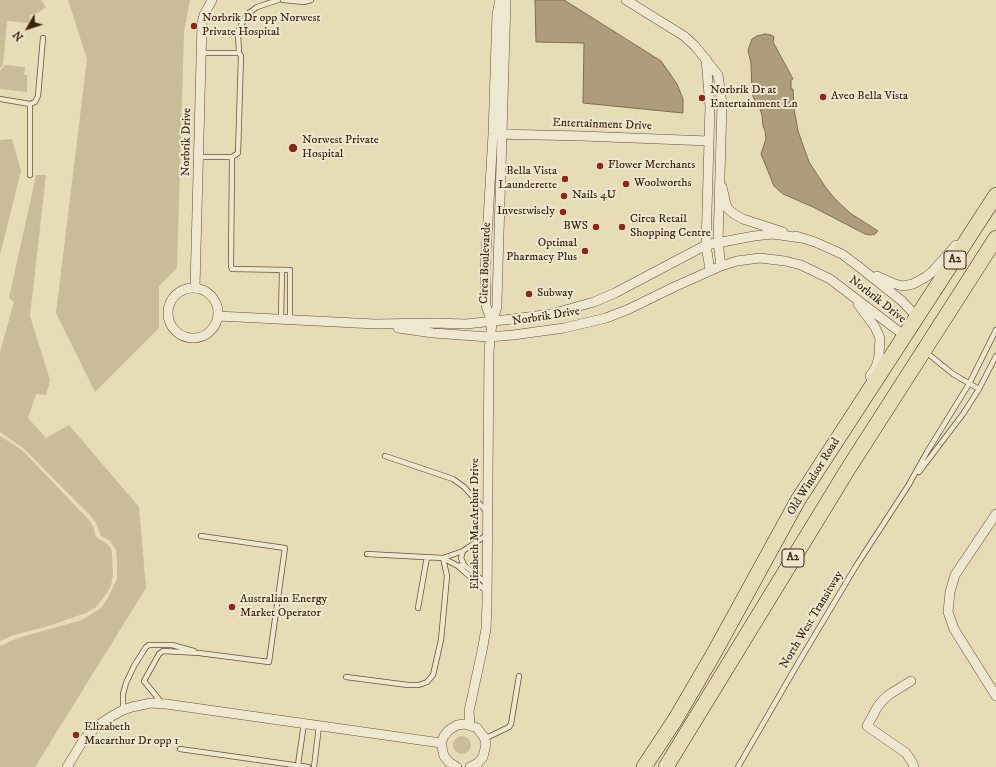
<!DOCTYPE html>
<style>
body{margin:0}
#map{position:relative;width:996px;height:767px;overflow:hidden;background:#e6dcb6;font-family:"IM FELL DW Pica",serif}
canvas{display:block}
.north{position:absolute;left:8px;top:8px;width:40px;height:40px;-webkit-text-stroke:3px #efe8d0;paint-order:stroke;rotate:231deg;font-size:11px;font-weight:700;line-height:16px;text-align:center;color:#3e220e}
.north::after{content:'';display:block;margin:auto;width:14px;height:18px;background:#3e220e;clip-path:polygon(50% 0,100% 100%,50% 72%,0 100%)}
</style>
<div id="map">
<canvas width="996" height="767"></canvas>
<div class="north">N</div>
</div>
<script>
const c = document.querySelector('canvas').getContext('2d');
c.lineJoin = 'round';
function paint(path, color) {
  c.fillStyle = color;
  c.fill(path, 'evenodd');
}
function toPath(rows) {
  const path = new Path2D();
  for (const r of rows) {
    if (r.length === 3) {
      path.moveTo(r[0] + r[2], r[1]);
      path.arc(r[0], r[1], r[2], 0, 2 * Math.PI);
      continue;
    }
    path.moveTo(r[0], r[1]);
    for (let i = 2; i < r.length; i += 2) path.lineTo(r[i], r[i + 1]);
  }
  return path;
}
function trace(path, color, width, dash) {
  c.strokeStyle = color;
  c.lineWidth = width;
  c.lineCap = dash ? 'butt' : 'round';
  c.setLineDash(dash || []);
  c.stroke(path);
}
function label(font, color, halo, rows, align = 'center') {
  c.font = font + ' "IM FELL DW Pica",serif';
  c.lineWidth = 4;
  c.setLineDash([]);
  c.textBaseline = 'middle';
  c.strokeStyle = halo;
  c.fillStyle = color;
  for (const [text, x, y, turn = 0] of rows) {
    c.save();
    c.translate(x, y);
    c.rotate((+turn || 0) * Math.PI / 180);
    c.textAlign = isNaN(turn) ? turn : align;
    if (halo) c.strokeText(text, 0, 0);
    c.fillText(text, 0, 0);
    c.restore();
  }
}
paint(toPath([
 [0,0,41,0,46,7,39,12,30,15,29,23,7,21,3,65,0,68],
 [68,0,190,0,184,32,177,268,159,286,159,328,95,392,56,313,87,59],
 [5,65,25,67,24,75,27,75,27,92,0,89,0,71],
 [12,139,21,171,0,255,0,140],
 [36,175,46,175,30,316,50,380,46,395,36,394,28,418,46,438,69,425,139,507,146,588,35,767,0,767,0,646,18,638,82,620,101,608,108,598,117,579,117,561,116,550,109,540,101,536,96,523,90,515,23,448,0,432,0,352,14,302,9,298],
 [0,436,22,450,89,520,93,526,96,537,107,544,111,548,112,554,113,574,111,586,104,597,96,607,86,613,45,627,14,635,0,641],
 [462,745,9]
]), '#c9bc99');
const water = toPath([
 [535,0,564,0,661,61,677,84,683,99,683,113,583,103,584,43,536,42,535,0],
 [765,34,771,35,774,37,773,42,793,79,791,80,791,89,793,89,794,109,798,131,809,162,826,188,836,200,850,213,878,231,875,234,871,235,865,234,813,207,783,194,774,186,761,154,766,139,765,131,763,126,762,115,760,109,755,101,752,94,751,63,748,50,752,39,757,36,765,34]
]);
paint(water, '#ad9d7d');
trace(water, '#816c51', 1);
const service = toPath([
 [283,0,304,2,311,0],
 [239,53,238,32,246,15,257,7,278,0],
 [0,99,30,104,35,102,38,96,43,38],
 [30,104,30,175],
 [199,157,232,157,238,153,241,56,239,53,201,53],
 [232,157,231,266,232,269,290,270,290,320],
 [281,320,282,270],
 [926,352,953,374,979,389],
 [385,456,453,479,464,487,487,512],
 [919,472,963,414,979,389,996,356],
 [463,551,461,558,464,565],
 [367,554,443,558,463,551,488,534],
 [443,558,458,566,486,591],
 [458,566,464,565,486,583],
 [418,608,427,557],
 [346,677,408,685,419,685,427,682,433,675,441,640,447,576,443,558],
 [161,702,144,681,159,654,163,651,199,653,269,662,285,548,201,536],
 [123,710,123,694,126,683,134,666,146,647,149,645,172,645,194,651],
 [484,739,509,727,511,724,519,676],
 [180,749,308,767],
 [298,765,304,723],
 [314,767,319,726],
 [738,767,797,665,856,566,908,486,927,452,969,384,996,330]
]);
const minor = toPath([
 [626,0,684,36,695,46,718,75,722,104,718,242,721,266],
 [706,59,710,107,706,245,710,270],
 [496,134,582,136,709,141],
 [722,187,726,204,728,209,734,214,743,219,783,232],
 [796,236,815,242,842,254,858,266,902,301,918,318],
 [877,276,895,284,903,286,913,284,926,277,932,272,956,245],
 [195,287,202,23,204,15,212,0],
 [193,313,25],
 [858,304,875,327,880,338,879,356,876,367,870,376],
 [218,316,375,324,434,323,466,324,513,319,551,314,594,302,615,293,706,245,754,236,773,234,801,238],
 [492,322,486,306,485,272,493,134,497,14,500,0],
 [398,328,433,333,489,337,513,335,564,328,606,318,629,309,674,287,721,266,737,261,760,258,785,261,801,265,830,279,905,336],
 [996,514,955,575,950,592,948,612,954,629,996,696],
 [911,681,890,694,884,699,878,706,867,726,906,753,912,762,914,767],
 [470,725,469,711,482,651,486,629,487,603,489,351,492,322,497,307,497,301,506,0],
 [67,767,84,739,97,726,112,716,123,710,132,707,151,703,166,704,441,743],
 [457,767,449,762,444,756,441,743,444,736,449,730,457,725,465,724,477,728,484,737,486,744,483,757,478,763,470,767]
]);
const trunk = toPath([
 [644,767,675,720,713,655,798,500,996,195],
 [666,767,848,469,996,238]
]);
trace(service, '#685038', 6);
trace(minor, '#685038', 10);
trace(trunk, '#3e220e', 16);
trace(service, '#efe8d0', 4.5);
trace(minor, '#efe8d0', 9);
trace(trunk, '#e6dcb6', 15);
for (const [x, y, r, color] of [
 [194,26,4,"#8f2418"],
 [823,97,4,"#8f2418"],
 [702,98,4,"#8f2418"],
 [293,148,5,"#8f2418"],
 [600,166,4,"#8f2418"],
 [565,179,4,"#8f2418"],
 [626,184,4,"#8f2418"],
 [564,196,4,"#8f2418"],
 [563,212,4,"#8f2418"],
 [596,227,4,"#8f2418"],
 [622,227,4,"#8f2418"],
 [585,251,4,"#8f2418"],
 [529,294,4,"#8f2418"],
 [232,607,4,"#8f2418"],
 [76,735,4,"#8f2418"]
]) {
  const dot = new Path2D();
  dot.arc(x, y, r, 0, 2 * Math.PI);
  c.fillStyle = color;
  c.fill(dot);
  trace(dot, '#efe8d0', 1.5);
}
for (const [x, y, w] of [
 [955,260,22],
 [793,558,22]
]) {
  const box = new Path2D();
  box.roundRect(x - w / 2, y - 9, w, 18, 3);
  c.fillStyle = '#efe8d0';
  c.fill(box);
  trace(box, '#3e220e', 1);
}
label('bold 11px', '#3e220e', null, [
 ["A2",955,260],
 ["A2",793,558]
]);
label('12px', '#3e220e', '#efe8d0', [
 ["Norbrik Dr opp Norwest",202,19],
 ["Private Hospital",202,33],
 ["Norbrik Dr at",710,91],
 ["Entertainment Ln",710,105],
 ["Aveo Bella Vista",831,97],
 ["Norwest Private",302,141],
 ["Hospital",302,155],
 ["Flower Merchants",608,166],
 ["Bella Vista",557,172,"right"],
 ["Launderette",557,186,"right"],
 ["Woolworths",634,184],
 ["Nails 4U",572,196],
 ["Investwisely",555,212,"right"],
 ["Circa Retail",630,220],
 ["Shopping Centre",630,234],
 ["BWS",588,227,"right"],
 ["Optimal",577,244,"right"],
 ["Pharmacy Plus",577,258,"right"],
 ["Subway",537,294],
 ["Australian Energy",240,600],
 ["Market Operator",240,614],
 ["Elizabeth",84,728],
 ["Macarthur Dr opp 1",84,742]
], 'left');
label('12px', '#3e220e', '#efe8d0', [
 ["Entertainment Drive",602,125,2],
 ["Norbrik Drive",187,142,-89],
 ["Circa Boulevarde",486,263,-88],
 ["Norbrik Drive",877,300,38],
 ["Norbrik Drive",546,317,-9],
 ["Old Windsor Road",814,477,-58],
 ["Elizabeth MacArthur Drive",476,524,-90],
 ["North West Transitway",812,620,-59]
]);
</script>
